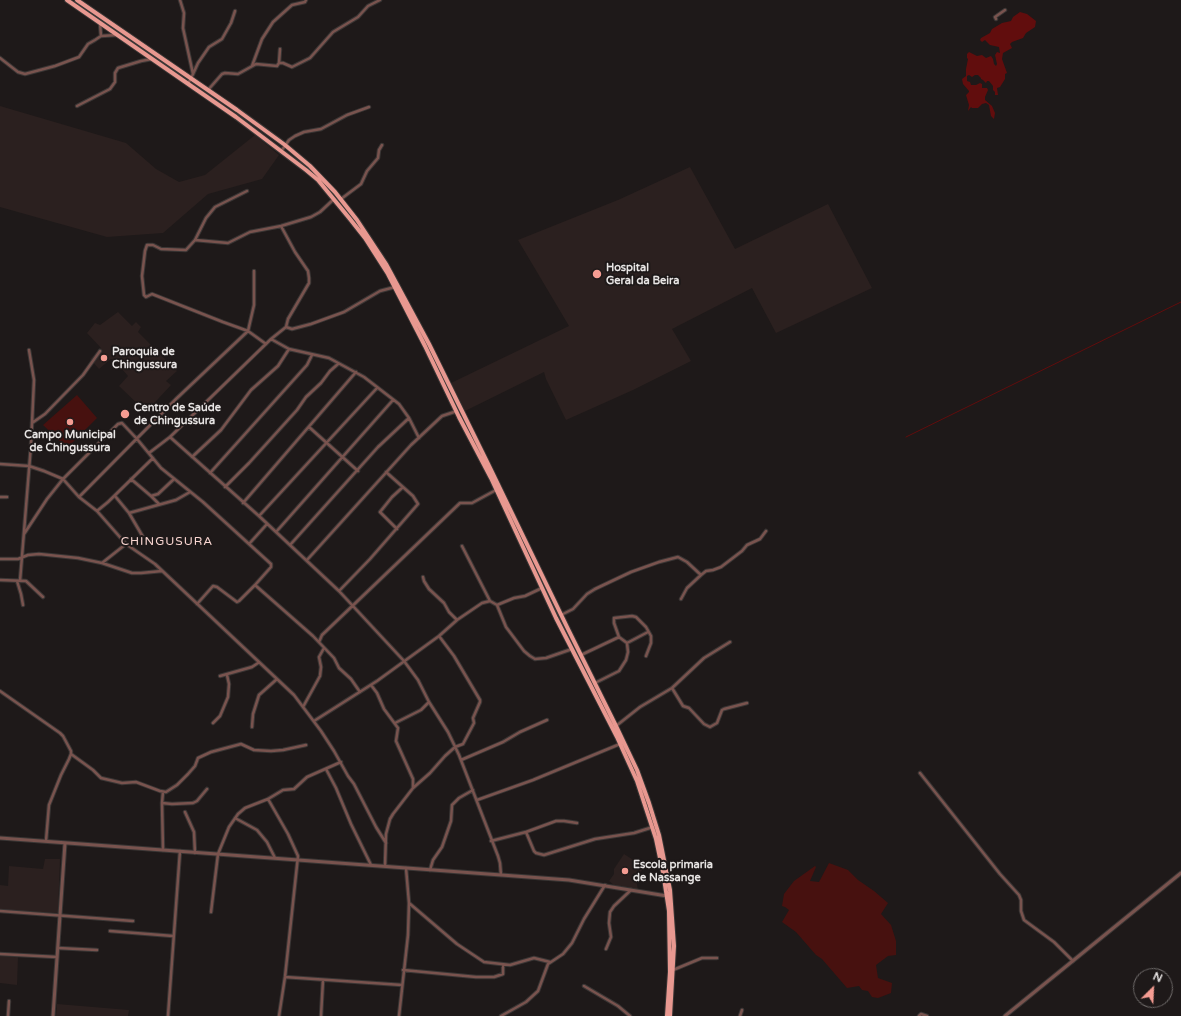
<!DOCTYPE html>
<meta charset="utf-8">
<style>
body{margin:0}
#map{position:relative;width:1181px;height:1016px;overflow:hidden;background:#1e1919;font-family:"Varela Round",sans-serif}
canvas{display:block}
.north{position:absolute;left:1133px;top:968px;width:40px;height:40px;box-sizing:border-box;background:#1e1919;border:1px solid #6f6b6a;border-radius:50%;rotate:24deg;font-size:11px;font-weight:700;line-height:16px;text-align:center;color:#e8e5e4}
.north::after{content:'';display:block;margin:auto;width:14px;height:18px;background:#f59c92;clip-path:polygon(50% 0,100% 100%,50% 72%,0 100%)}
</style>
<div id="map">
<canvas width="1181" height="1016"></canvas>
<div class="north">N</div>
</div>
<script>
const c = document.querySelector('canvas').getContext('2d');
c.lineJoin = 'round';
function paint(path, color) {
  c.fillStyle = color;
  c.fill(path, 'evenodd');
}
function toPath(rows) {
  const path = new Path2D();
  for (const r of rows) {
    path.moveTo(r[0], r[1]);
    for (let i = 2; i < r.length; i += 2) path.lineTo(r[i], r[i + 1]);
  }
  return path;
}
function trace(path, color, width, dash) {
  c.strokeStyle = color;
  c.lineWidth = width;
  c.lineCap = dash ? 'butt' : 'round';
  c.setLineDash(dash || []);
  c.stroke(path);
}
function label(font, color, halo, rows, align = 'center') {
  c.font = font + ' "Varela Round",sans-serif';
  c.lineWidth = 4;
  c.setLineDash([]);
  c.textBaseline = 'middle';
  c.strokeStyle = halo;
  c.fillStyle = color;
  for (const [text, x, y, turn = 0] of rows) {
    c.save();
    c.translate(x, y);
    c.rotate((+turn || 0) * Math.PI / 180);
    c.textAlign = isNaN(turn) ? turn : align;
    if (halo) c.strokeText(text, 0, 0);
    c.fillText(text, 0, 0);
    c.restore();
  }
}
paint(toPath([
 [0,106,126,143,156,169,179,182,205,175,255,135,279,155,262,179,208,194,163,233,107,237,0,207],
 [690,167,735,249,828,204,872,288,776,333,752,288,672,329,691,361,633,390,566,420,546,379,544,372,465,411,451,383,569,326,518,240,618,200],
 [118,312,132,326,136,322,141,327,138,332,177,371,166,381,171,385,146,412,119,386,128,376,116,362,111,359,99,369,90,359,101,348,87,333,95,323,100,325],
 [624,854,644,867,636,879,638,890,615,886,609,881,614,874,614,869],
 [45,859,60,859,58,913,0,910,0,885,8,886,9,866,43,869],
 [0,956,18,957,17,985,0,983],
 [57,1004,129,1010,128,1016,56,1016]
]), '#2b201f');
paint(toPath([
 [77,395,97,418,67,448,43,425],
 [829,863,848,870,858,880,874,891,888,903,881,914,891,925,896,941,896,955,888,956,876,965,878,978,892,983,891,993,878,998,872,997,868,991,862,990,859,986,847,988,822,959,816,955,796,932,782,922,789,910,785,907,782,906,784,894,794,881,815,866,816,867,810,881,819,882]
]), '#47110f');
paint(toPath([
 [1020,12,1027,14,1036,21,1035,27,1026,33,1023,38,1012,42,1010,44,1012,48,1003,53,1002,59,1007,73,1005,74,1005,79,1000,87,997,88,998,95,995,95,995,92,993,90,993,86,989,81,987,81,986,83,983,80,981,79,981,78,978,75,975,75,972,77,969,75,967,76,967,81,970,82,971,85,976,85,980,83,982,84,982,88,987,88,988,90,985,97,985,100,992,106,995,113,994,119,991,116,989,105,986,103,982,104,978,108,972,108,971,107,968,111,969,105,966,95,969,92,969,91,963,84,962,79,966,76,966,69,968,59,967,58,967,54,969,52,977,56,982,55,986,58,991,56,993,59,994,64,996,66,997,64,995,55,997,52,1000,53,999,47,990,45,985,40,982,42,980,40,981,38,990,33,992,29,1002,23,1011,21,1013,17]
]), '#610d0d');
trace(toPath([
 [906,437,1181,302]
]), '#610d0d', 1);
const minor = toPath([
 [180,0,184,13,183,28,193,74,188,84],
 [996,19,995,17,1005,10],
 [100,23,101,36],
 [0,58,18,72,25,74,55,66,79,57,88,44,95,40,101,36,117,35],
 [279,63,283,63,292,67,310,58,333,32,358,17,368,6,380,0],
 [252,66,262,39,273,22,292,5,305,2,306,0],
 [193,74,198,63,209,47,222,39,231,23,235,11],
 [208,90,222,74,225,73,238,74,256,64,277,66,279,63,280,49],
 [77,106,110,89,115,82,115,73,118,68,141,61,152,59],
 [282,150,289,140,295,136,304,132,321,129,347,115,369,107],
 [341,199,361,184,367,171,378,158,379,150,382,145],
 [195,240,206,218,215,207,247,191],
 [286,327,292,329,311,324,344,312,380,291,395,287],
 [271,339,289,349,329,358,364,377,399,404,409,418,419,438],
 [266,344,248,331,223,322,152,294,146,297,144,295,142,276,145,251,147,245,153,245,161,249,186,250,195,240,228,243,250,232,281,226,311,217,320,212,334,199],
 [32,423,45,414,83,375,100,351],
 [309,427,358,471],
 [170,437,259,516,339,591,404,661,418,680,429,702,448,732,459,755,498,856,500,863,501,875],
 [149,453,170,437,271,339,286,327,288,319,309,283,309,278,308,271,295,252,281,226],
 [192,457,221,430,251,390,278,366,289,349],
 [0,464,29,466,44,471,63,479,79,497,176,399,248,331,254,305,254,271],
 [210,473,307,365,312,355],
 [131,479,151,496,159,504],
 [225,487,249,463,297,410,306,397,321,383,330,371,338,364],
 [115,496,129,513,143,537],
 [151,496,158,494,174,479],
 [0,497,7,497],
 [79,497,97,511,108,502,153,458],
 [243,503,356,372],
 [97,511,126,544,155,564,294,695,321,731,334,751,348,776,354,784,376,827,386,843],
 [129,513,176,500,190,492],
 [259,516,377,388],
 [397,529,380,512,392,497,403,487],
 [276,532,393,400],
 [24,534,47,499,63,479,118,424,122,423,137,439,161,468,203,502,271,564,271,567,255,585],
 [249,544,267,524],
 [290,545,378,447,409,418],
 [462,546,490,601],
 [0,559,18,559,28,555,39,554,78,558,102,563,132,573,141,573,162,571],
 [307,560,411,445,442,416,457,411],
 [102,563,126,544],
 [423,577,424,581,429,589,444,603,449,612,457,620],
 [0,580,26,581,43,597],
 [17,581,21,594,23,605],
 [20,581,31,445,34,380,29,350],
 [339,591,370,559,418,504,413,496,386,472],
 [681,599,687,588,701,575,706,571,713,570,721,567,742,551,747,545,760,539,766,531],
 [197,604,213,586,217,587,237,602,239,601,255,585,313,636,334,658,339,668,351,679,360,692],
 [497,605,506,627,524,651,530,656,535,659,546,658,572,649],
 [561,615,573,609,587,594,595,589,631,572,659,562,678,557,687,562,701,575],
 [619,637,614,623,614,618,632,616,636,617,646,627,651,636,651,643,646,656],
 [319,642,322,635,460,503,472,503,496,490],
 [581,655,619,637,627,643,648,632],
 [220,676,252,667,258,663],
 [595,683,619,671,626,660,628,652,627,643],
 [371,685,377,693,384,709,398,728,396,741,413,779,413,788],
 [672,688,683,706,689,708,704,724,710,727,717,723,722,710,724,709,747,703],
 [0,691,60,733,63,736,71,751,71,754,69,759,61,775,49,805,46,841],
 [303,707,320,676,321,667,319,657,324,648],
 [314,721,377,681,439,636,457,620,482,603,490,601,497,605,514,598,525,596,542,588],
 [213,723,220,716,228,697,229,684,227,675],
 [395,723,421,710,429,702],
 [616,726,640,707,672,688,704,658,730,642],
 [252,727,253,714,259,695,277,679],
 [71,754,93,770,101,778,122,783,136,782,160,791,166,792,177,785,188,774,195,766,198,758,211,752,241,744,254,750,271,751,283,750,306,745],
 [461,760,503,742,520,732,547,720],
 [326,769,336,788,351,824,371,865],
 [920,773,1000,874,1019,895,1021,900,1021,911,1024,920,1054,942,1073,961],
 [268,799,288,834,298,856,285,977,279,1016],
 [477,800,533,780,620,744],
 [162,803,172,804,193,803,197,801,207,789],
 [185,812,194,832,195,853],
 [235,818,257,830,267,842,275,858],
 [526,832,534,851,536,853,544,855,595,839,634,833,653,827],
 [491,841,526,832,556,821,564,821,577,823],
 [163,850,162,803,163,792],
 [385,866,386,834,390,819,393,814,413,788,430,773,445,756,455,747,463,744,474,723,473,718,480,702,480,700,454,656,439,636],
 [430,870,433,860,442,847,451,821,452,805,459,798,473,790],
 [409,903,457,944,484,962,510,965,534,958,550,962],
 [0,911,133,921],
 [211,912,218,854,229,827,238,814,245,808,268,799,283,790,294,789,307,777,341,762],
 [110,931,173,936],
 [58,948,97,950],
 [606,949,611,937,609,923,610,912,614,906,631,890],
 [0,954,57,957],
 [403,970,476,977,494,977,503,974,503,965],
 [673,970,702,958,717,958],
 [285,977,402,985],
 [584,986,618,1006,630,1016],
 [8,1016,9,1001],
 [168,1016,180,851],
 [321,1016,323,980],
 [399,1016,408,935,409,903,406,868],
 [501,1016,526,1002,538,991,548,964,563,954,572,943,584,919,605,885],
 [740,1016,742,1010],
 [919,1016,921,1014,927,1016]
]);
const tertiary = toPath([
 [0,838,569,880,667,896],
 [53,1016,65,843],
 [1005,1016,1181,873]
]);
const trunk = toPath([
 [67,0,236,117,306,170,318,180,350,219,365,238,388,274,425,346,459,417,491,478,556,618,617,737,637,781,656,839,663,872,669,911,670,972,667,1016],
 [77,0,237,110,285,145,310,166,335,192,357,220,386,264,429,344,490,468,568,629,616,726,637,770,649,803,659,835,670,890,674,946,670,1016]
]);
trace(minor, '#3a3635', 4.5);
trace(tertiary, '#3a3635', 5);
trace(trunk, '#3a3635', 6);
trace(minor, '#79534e', 2.5);
trace(tertiary, '#79534e', 3);
trace(trunk, '#e89890', 4);
for (const [x, y, r, color] of [
 [597,274,5,"#f59c92"],
 [104,358,4,"#f59c92"],
 [125,414,5,"#f59c92"],
 [70,422,4,"#f59c92"],
 [625,871,4,"#f59c92"]
]) {
  const dot = new Path2D();
  dot.arc(x, y, r, 0, 2 * Math.PI);
  c.fillStyle = color;
  c.fill(dot);
  trace(dot, '#1e1919', 1.5);
}
label('bold 11px', '#e8e5e4', '#1e1919', [
 ["Hospital",606,268],
 ["Geral da Beira",606,281],
 ["Paroquia de",112,352],
 ["Chingussura",112,365],
 ["Centro de Saúde",134,408],
 ["de Chingussura",134,421],
 ["Campo Municipal",70,435,"center"],
 ["de Chingussura",70,448,"center"],
 ["Escola primaria",633,865],
 ["de Nassange",633,878]
], 'left');
c.letterSpacing = '1px';
label('12px', '#fad7d2', '#1e1919', [
 ["CHINGUSURA",167,542]
]);
c.letterSpacing = '0px';
</script>
